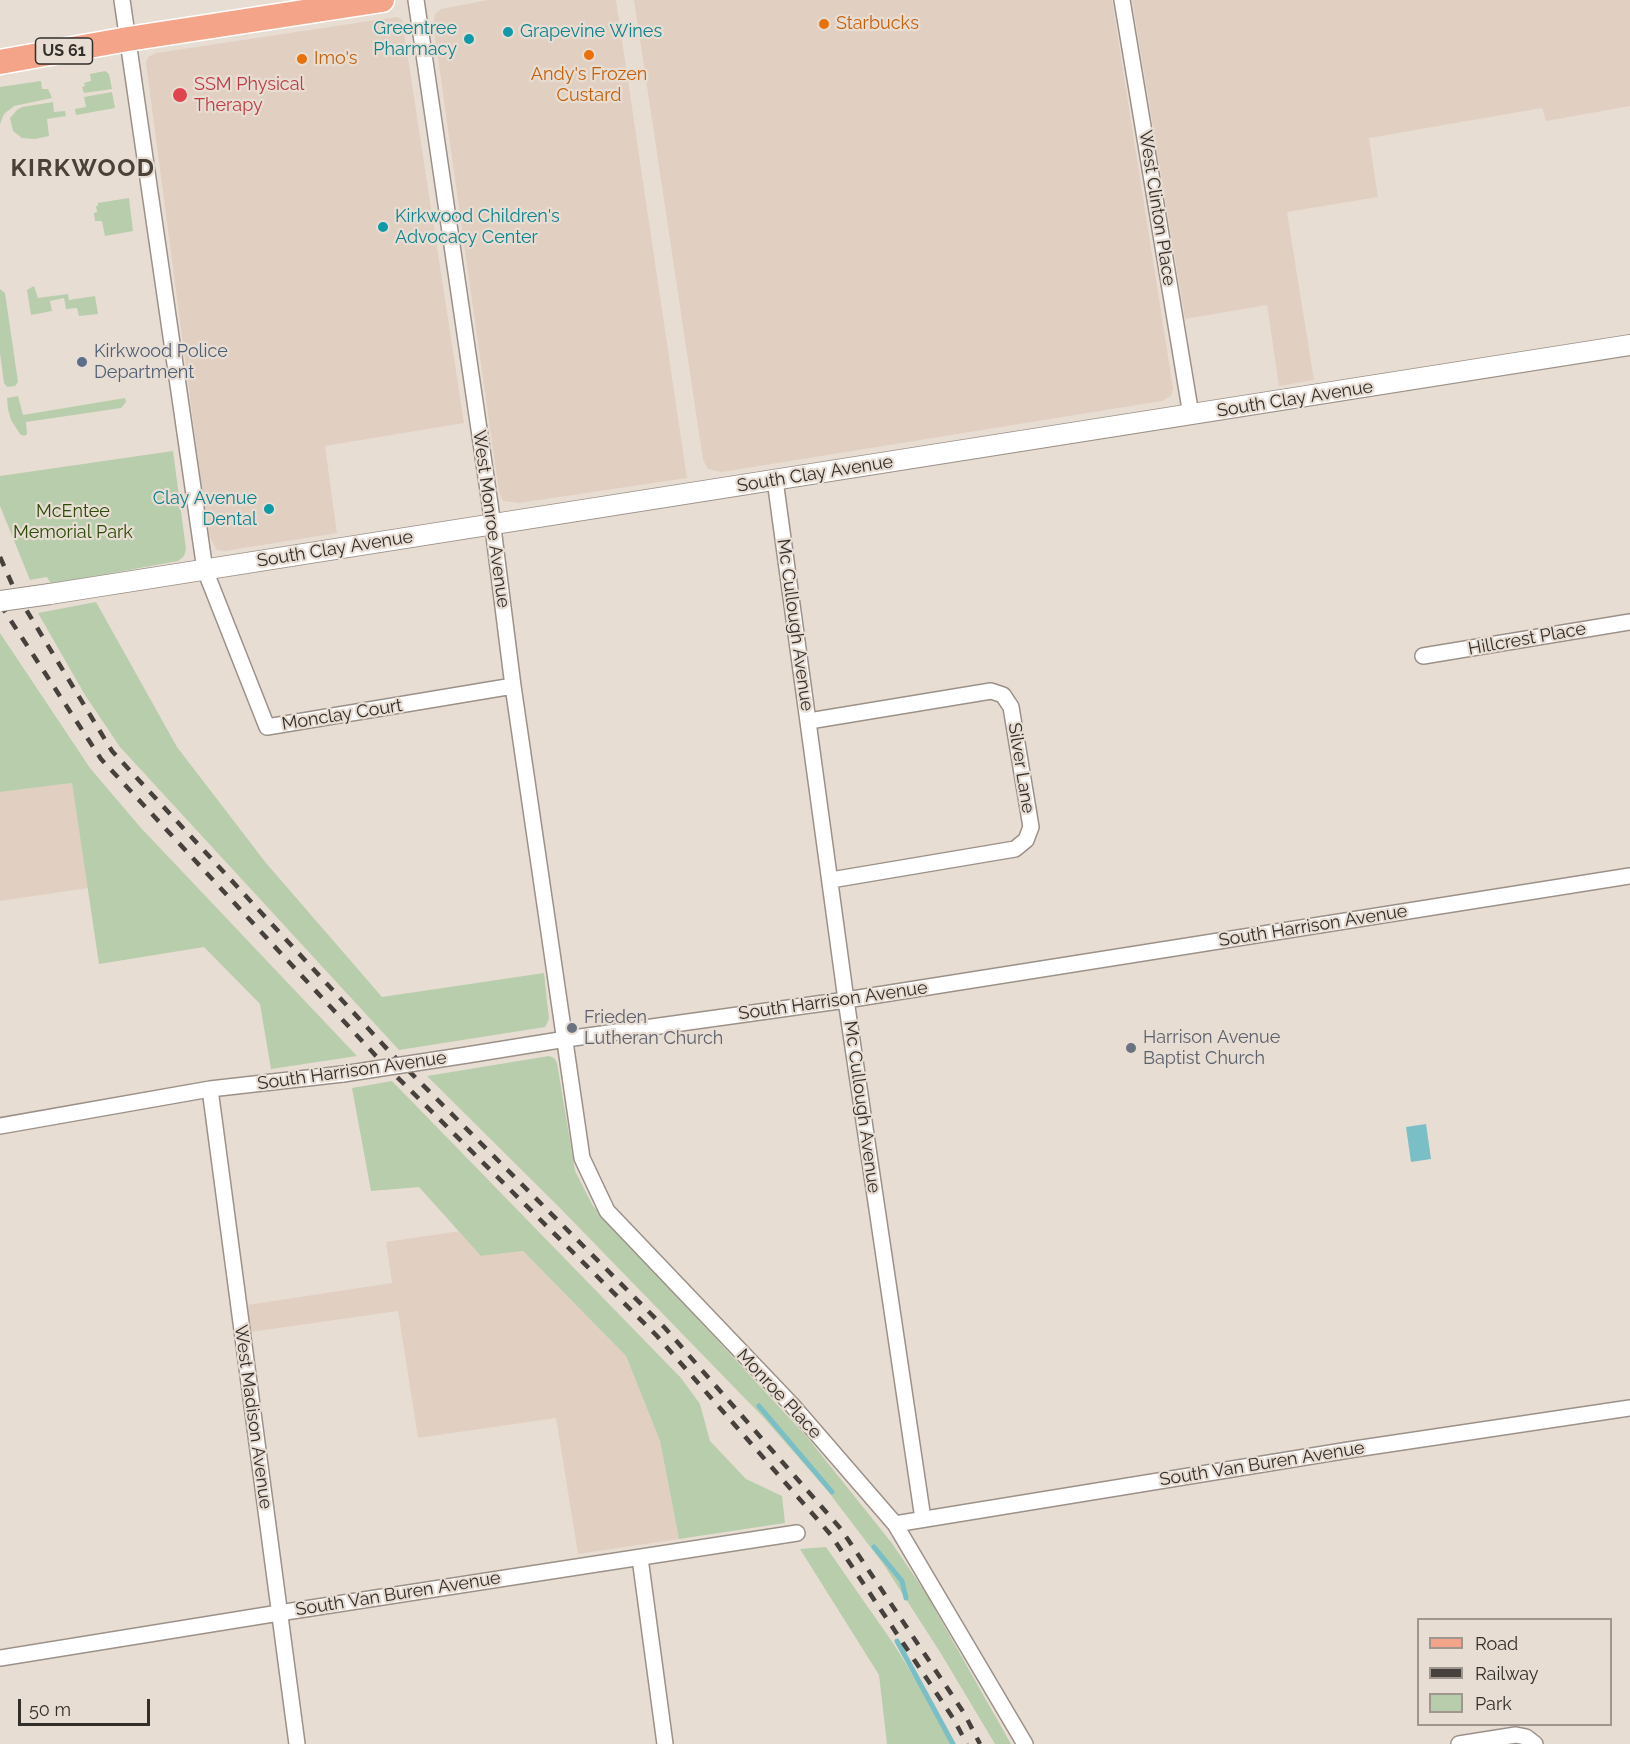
<!DOCTYPE html>
<style>
body{margin:0}
#map{position:relative;width:1630px;height:1744px;overflow:hidden;background:#e8ddd3;font-family:Raleway,sans-serif}
canvas{display:block}
.legend{position:absolute;left:1417px;top:1618px;width:195px;height:108px;box-sizing:border-box;background:#e8ddd3;border:2px solid #9f978f;margin:0;padding:8px 10px;list-style:none;font-size:18px;color:#322e2a}
.legend li{display:flex;align-items:center;gap:12px;height:30px}
.legend b{width:30px;border:2px solid #9f978f}
.scale{position:absolute;left:18px;top:1699px;width:132px;height:27px;box-sizing:border-box;border:3px solid #322e2a;border-top:0;padding-left:8px;font-size:18px;line-height:21px;white-space:nowrap;color:#322e2a;-webkit-text-stroke:4px #e8ddd3;paint-order:stroke}
</style>
<div id="map">
<canvas width="1630" height="1744"></canvas>
<ul class="legend">
<li><b style="height:8px;background:#f4a489"></b>Road</li>
<li><b style="height:8px;background:#46413d"></b>Railway</li>
<li><b style="height:16px;background:#b8cdab"></b>Park</li>
</ul>
<div class="scale">50 m</div>
</div>
<script>
const c = document.querySelector('canvas').getContext('2d');
c.lineJoin = 'round';
function paint(path, color) {
  c.fillStyle = color;
  c.fill(path, 'evenodd');
}
function toPath(rows) {
  const path = new Path2D();
  for (const r of rows) {
    path.moveTo(r[0], r[1]);
    for (let i = 2; i < r.length; i += 2) path.lineTo(r[i], r[i + 1]);
  }
  return path;
}
function trace(path, color, width, dash) {
  c.strokeStyle = color;
  c.lineWidth = width;
  c.lineCap = dash ? 'butt' : 'round';
  c.setLineDash(dash || []);
  c.stroke(path);
}
function label(font, color, halo, rows, align = 'center') {
  c.font = font + ' Raleway,sans-serif';
  c.lineWidth = 4.5;
  c.setLineDash([]);
  c.textBaseline = 'middle';
  c.strokeStyle = halo;
  c.fillStyle = color;
  for (const [text, x, y, turn = 0] of rows) {
    c.save();
    c.translate(x, y);
    c.rotate((+turn || 0) * Math.PI / 180);
    c.textAlign = isNaN(turn) ? turn : align;
    if (halo) c.strokeText(text, 0, 0);
    c.fillText(text, 0, 0);
    c.restore();
  }
}
paint(toPath([
 [488,0,616,0,687,478,519,503,503,501,499,492,433,23,435,14,441,9],
 [634,0,1112,0,1173,388,1171,396,1162,401,722,472,708,469,703,460],
 [1132,0,1630,0,1630,106,1546,121,1542,108,1369,138,1378,197,1287,212,1314,380,1279,386,1267,305,1185,319],
 [396,17,402,19,403,25,464,423,325,446,337,533,225,551,217,550,208,534,146,63,148,57,156,53],
 [72,783,88,888,0,901,0,792],
 [460,1231,481,1256,523,1251,626,1356,660,1441,679,1539,578,1554,556,1418,418,1438,398,1311,251,1332,247,1305,392,1283,386,1242]
]), '#e1d0c1');
paint(toPath([
 [105,71,109,74,112,89,84,93,82,87,85,86,84,83,91,81,90,74],
 [41,81,42,89,48,89,52,98,14,106,4,114,0,124,0,87],
 [112,92,115,108,76,115,75,109,86,107,84,97],
 [53,102,54,112,65,111,66,116,47,119,49,136,35,139,22,138,13,131,10,118,17,110,22,107],
 [129,198,133,231,105,236,102,221,95,221,94,213,97,212,96,206,98,206,98,203],
 [34,286,38,298,68,294,69,300,95,296,98,314,79,316,77,308,66,309,64,298,50,301,52,311,31,315,27,290],
 [0,289,5,293,18,382,15,386,7,387,4,383,0,353],
 [18,396,23,415,125,398,126,402,121,408,26,422,27,434,24,436,20,434,11,420,8,409,7,398],
 [173,451,186,549,184,556,178,561,51,584,47,577,30,580,0,506,0,476],
 [96,602,177,747,266,863,382,997,544,973,549,1019,545,1027,399,1050,120,747,85,695,38,613],
 [0,633,90,768,141,828,357,1056,271,1069,260,1004,204,947,99,964,72,783,0,792],
 [549,1056,554,1058,557,1063,575,1171,593,1206,807,1437,891,1542,925,1592,1011,1744,995,1744,940,1652,884,1565,827,1490,764,1418,561,1209,427,1076],
 [392,1081,681,1378,700,1404,710,1441,746,1479,782,1496,785,1523,679,1539,660,1441,626,1356,523,1251,481,1256,419,1187,371,1191,352,1088],
 [826,1547,893,1643,955,1744,887,1744,879,1675,800,1549]
]), '#b8cdab');
paint(toPath([
 [1426,1124,1431,1159,1411,1162,1406,1127]
]), '#7abfc6');
trace(toPath([
 [759,1406,832,1492],
 [874,1547,902,1581,906,1598],
 [897,1641,953,1744]
]), '#7abfc6', 5);
const minor = toPath([
 [122,0,205,570,267,727,513,686],
 [416,0,490,504,513,686,582,1158,607,1211,792,1405,895,1524,1025,1744],
 [1122,0,1191,415],
 [775,480,846,1000,923,1519],
 [1423,656,1630,622],
 [809,721,991,691,1003,695,1011,707,1031,827,1026,840,1015,849,831,880],
 [467,1055,566,1039,846,1000,1630,876],
 [210,1089,297,1744],
 [0,1126,210,1089,343,1074],
 [895,1524,1355,1449,1630,1408],
 [640,1558,665,1744],
 [0,1658,279,1613,797,1533],
 [1459,1744,1516,1735,1526,1737,1535,1744]
]);
const tertiary = toPath([
 [50,594,1630,345]
]);
const primary = toPath([
 [0,62,128,39,382,0]
]);
trace(minor, '#9c9188', 18);
trace(tertiary, '#9c9188', 22);
trace(primary, '#fff', 27);
trace(minor, '#fff', 15);
trace(tertiary, '#fff', 20);
trace(primary, '#f4a489', 24);
trace(toPath([
 [0,557,16,593,112,751,388,1050,665,1328,841,1529,964,1713,980,1744],
 [0,604,101,759,376,1056,657,1336,831,1535,953,1718,967,1744]
]), '#46413d', 4.5, [10, 10]);
const minorBridge = toPath([
 [343,1074,467,1055]
]);
const tertiaryBridge = toPath([
 [0,601,50,594]
]);
trace(minorBridge, '#9c9188', 18, []);
trace(tertiaryBridge, '#9c9188', 22, []);
trace(minorBridge, '#fff', 15);
trace(tertiaryBridge, '#fff', 20);
for (const [x, y, r, color] of [
 [824,24,6,"#e8710a"],
 [508,32,6,"#0f9aa8"],
 [469,39,6,"#0f9aa8"],
 [589,55,6,"#e8710a"],
 [302,59,6,"#e8710a"],
 [180,95,8,"#e0444e"],
 [383,227,6,"#0f9aa8"],
 [82,362,6,"#5c6f8a"],
 [269,509,6,"#0f9aa8"],
 [572,1028,6,"#6b7280"],
 [1131,1048,6,"#6b7280"]
]) {
  const dot = new Path2D();
  dot.arc(x, y, r, 0, 2 * Math.PI);
  c.fillStyle = color;
  c.fill(dot);
  trace(dot, '#e8ddd3', 2);
}
for (const [x, y, w] of [
 [64,51,57]
]) {
  const box = new Path2D();
  box.roundRect(x - w / 2, y - 13, w, 26, 4.5);
  c.fillStyle = '#e8ddd3';
  c.fill(box);
  trace(box, '#322e2a', 1.5);
}
label('bold 16px', '#322e2a', null, [
 ["US 61",64,51]
]);
label('18px', '#c56008', '#e8ddd3', [
 ["Starbucks",836,24],
 ["Imo's",314,59],
 ["Andy's Frozen",589,75,"center"],
 ["Custard",589,96,"center"]
], 'left');
label('18px', '#0d838f', '#e8ddd3', [
 ["Greentree",457,29],
 ["Pharmacy",457,50],
 ["Grapevine Wines",520,32,"left"],
 ["Kirkwood Children's",395,217,"left"],
 ["Advocacy Center",395,238,"left"],
 ["Clay Avenue",257,499],
 ["Dental",257,520]
], 'right');
label('18px', '#be3a42', '#e8ddd3', [
 ["SSM Physical",194,85],
 ["Therapy",194,106]
], 'left');
label('18px', '#322e2a', '#e8ddd3', [
 ["West Clinton Place",1157,208,81],
 ["South Clay Avenue",1295,399,-9],
 ["South Clay Avenue",815,474,-9],
 ["West Monroe Avenue",491,519,82],
 ["South Clay Avenue",335,549,-9],
 ["Mc Cullough Avenue",795,625,82],
 ["Hillcrest Place",1527,639,-10],
 ["Monclay Court",342,715,-9],
 ["Silver Lane",1021,768,81],
 ["South Harrison Avenue",1313,926,-9],
 ["South Harrison Avenue",833,1001,-8],
 ["South Harrison Avenue",352,1071,-8],
 ["Mc Cullough Avenue",862,1107,82],
 ["Monroe Place",779,1394,47],
 ["West Madison Avenue",253,1417,82],
 ["South Van Buren Avenue",1262,1464,-9],
 ["South Van Buren Avenue",398,1594,-9]
]);
label('18px', '#4e5e75', '#e8ddd3', [
 ["Kirkwood Police",94,352],
 ["Department",94,373]
], 'left');
label('18px', '#2a4b06', '#e8ddd3', [
 ["McEntee",73,512],
 ["Memorial Park",73,533]
]);
label('18px', '#5b616d', '#e8ddd3', [
 ["Frieden",584,1018],
 ["Lutheran Church",584,1039],
 ["Harrison Avenue",1143,1038],
 ["Baptist Church",1143,1059]
], 'left');
c.letterSpacing = '1.5px';
label('bold 24px', '#4a4139', '#e8ddd3', [
 ["KIRKWOOD",83,169]
]);
c.letterSpacing = '0px';
</script>
